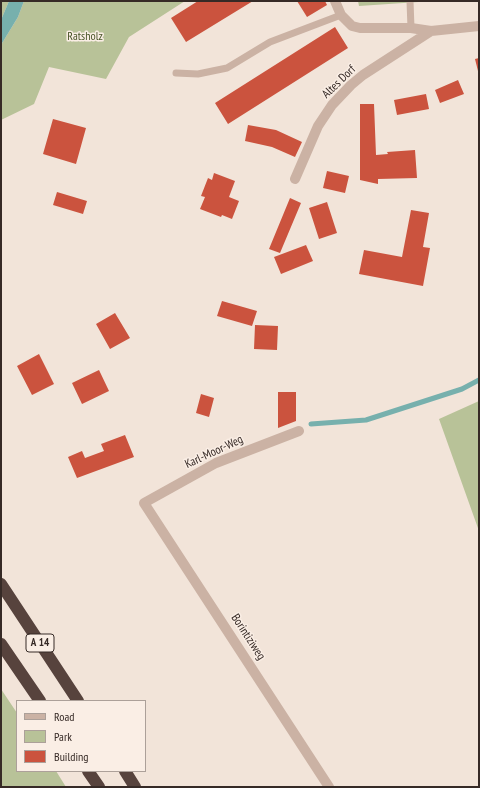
<!DOCTYPE html>
<style>
body{margin:0}
#map{position:relative;width:480px;height:788px;overflow:hidden;background:#f2e4d9;font-family:"PT Sans Narrow",sans-serif}
canvas{display:block}
.frame{position:absolute;inset:0;border:2px solid #362a26;pointer-events:none}
.legend{position:absolute;left:16px;top:700px;width:130px;height:72px;box-sizing:border-box;background:#faeee5;border:1px solid #aca099;margin:0;padding:5px 7px;list-style:none;font-size:12px;color:#362a26}
.legend li{display:flex;align-items:center;gap:8px;height:20px}
.legend b{width:20px;border:1px solid #aca099}
</style>
<div id="map">
<canvas width="480" height="788"></canvas>
<div class="frame"></div>
<ul class="legend">
<li><b style="height:5px;background:#cbb2a4"></b>Road</li>
<li><b style="height:11px;background:#b8c298"></b>Park</li>
<li><b style="height:11px;background:#cb533e"></b>Building</li>
</ul>
</div>
<script>
const c = document.querySelector('canvas').getContext('2d');
c.lineJoin = 'round';
function paint(path, color) {
  c.fillStyle = color;
  c.fill(path, 'evenodd');
}
function toPath(rows) {
  const path = new Path2D();
  for (const r of rows) {
    path.moveTo(r[0], r[1]);
    for (let i = 2; i < r.length; i += 2) path.lineTo(r[i], r[i + 1]);
  }
  return path;
}
function trace(path, color, width, dash) {
  c.strokeStyle = color;
  c.lineWidth = width;
  c.lineCap = dash ? 'butt' : 'round';
  c.setLineDash(dash || []);
  c.stroke(path);
}
function label(font, color, halo, rows, align = 'center') {
  c.font = font + ' "PT Sans Narrow",sans-serif';
  c.lineWidth = 3;
  c.setLineDash([]);
  c.textBaseline = 'middle';
  c.strokeStyle = halo;
  c.fillStyle = color;
  for (const [text, x, y, turn = 0] of rows) {
    c.save();
    c.translate(x, y);
    c.rotate((+turn || 0) * Math.PI / 180);
    c.textAlign = isNaN(turn) ? turn : align;
    if (halo) c.strokeText(text, 0, 0);
    c.fillText(text, 0, 0);
    c.restore();
  }
}
paint(toPath([
 [1,1,9,1,1,20],
 [24,1,185,1,129,37,106,79,49,67,34,104,1,120,1,45,18,17],
 [358,1,433,1,359,6],
 [479,401,479,531,439,419],
 [1,689,17,713,17,771,56,771,66,787,1,787]
]), '#b8c298');
paint(toPath([
 [9,1,24,1,18,17,1,45,1,20]
]), '#77b0ad');
trace(toPath([
 [311,424,366,420,462,389,479,380]
]), '#77b0ad', 5);
paint(toPath([
 [198,1,253,1,186,42,171,18],
 [297,1,325,1,327,5,307,17],
 [335,27,348,48,228,124,215,103],
 [479,58,479,71,478,71,475,59],
 [458,80,464,94,440,103,435,90],
 [426,94,429,109,397,115,394,100],
 [360,104,374,104,376,155,388,154,387,152,415,150,417,178,378,179,378,184,360,180],
 [53,119,86,128,76,164,43,154],
 [248,125,276,130,302,142,295,157,272,147,245,141],
 [327,171,349,176,345,193,323,188],
 [214,173,235,181,229,197,239,201,232,219,222,215,221,217,200,209,205,197,201,196,208,178,212,180],
 [57,192,87,201,83,214,53,205],
 [290,198,301,203,280,253,269,249],
 [327,202,337,233,319,239,309,208],
 [411,210,429,213,423,247,430,248,423,286,359,274,364,250,402,257],
 [306,245,313,261,281,274,274,257],
 [222,301,257,311,252,326,217,316],
 [115,313,130,338,110,349,96,324],
 [255,325,278,326,277,350,254,349],
 [39,354,54,384,32,395,17,366],
 [99,370,109,391,82,404,72,383],
 [278,392,296,392,296,421,278,428],
 [201,394,214,398,209,417,196,413],
 [125,435,134,457,77,478,68,457,82,451,85,458,104,451,101,444]
]), '#cb533e');
trace(toPath([
 [410,1,411,28],
 [176,73,198,74,227,68,270,42,341,15]
]), '#cbb2a4', 7);
trace(toPath([
 [335,1,341,15,352,26,360,28,411,28,431,31,479,26],
 [295,179,318,126,332,105,351,85,363,75,431,31],
 [299,431,216,463,144,503,329,787]
]), '#cbb2a4', 10);
trace(toPath([
 [1,584,78,701],
 [1,644,40,701],
 [88,771,99,787],
 [125,771,135,787]
]), '#57433d', 12);
for (const [x, y, w] of [
 [40,643,28]
]) {
  const box = new Path2D();
  box.roundRect(x - w / 2, y - 9, w, 18, 3);
  c.fillStyle = '#faeee5';
  c.fill(box);
  trace(box, '#362a26', 1);
}
label('bold 11px', '#362a26', null, [
 ["A 14",40,643]
]);
label('12px', '#495529', '#faeee5', [
 ["Ratsholz",85,37]
]);
label('12px', '#362a26', '#faeee5', [
 ["Altes Dorf",339,82,-44],
 ["Karl-Moor-Weg",214,452,-25],
 ["Borintiziweg",248,637,57]
]);
</script>
